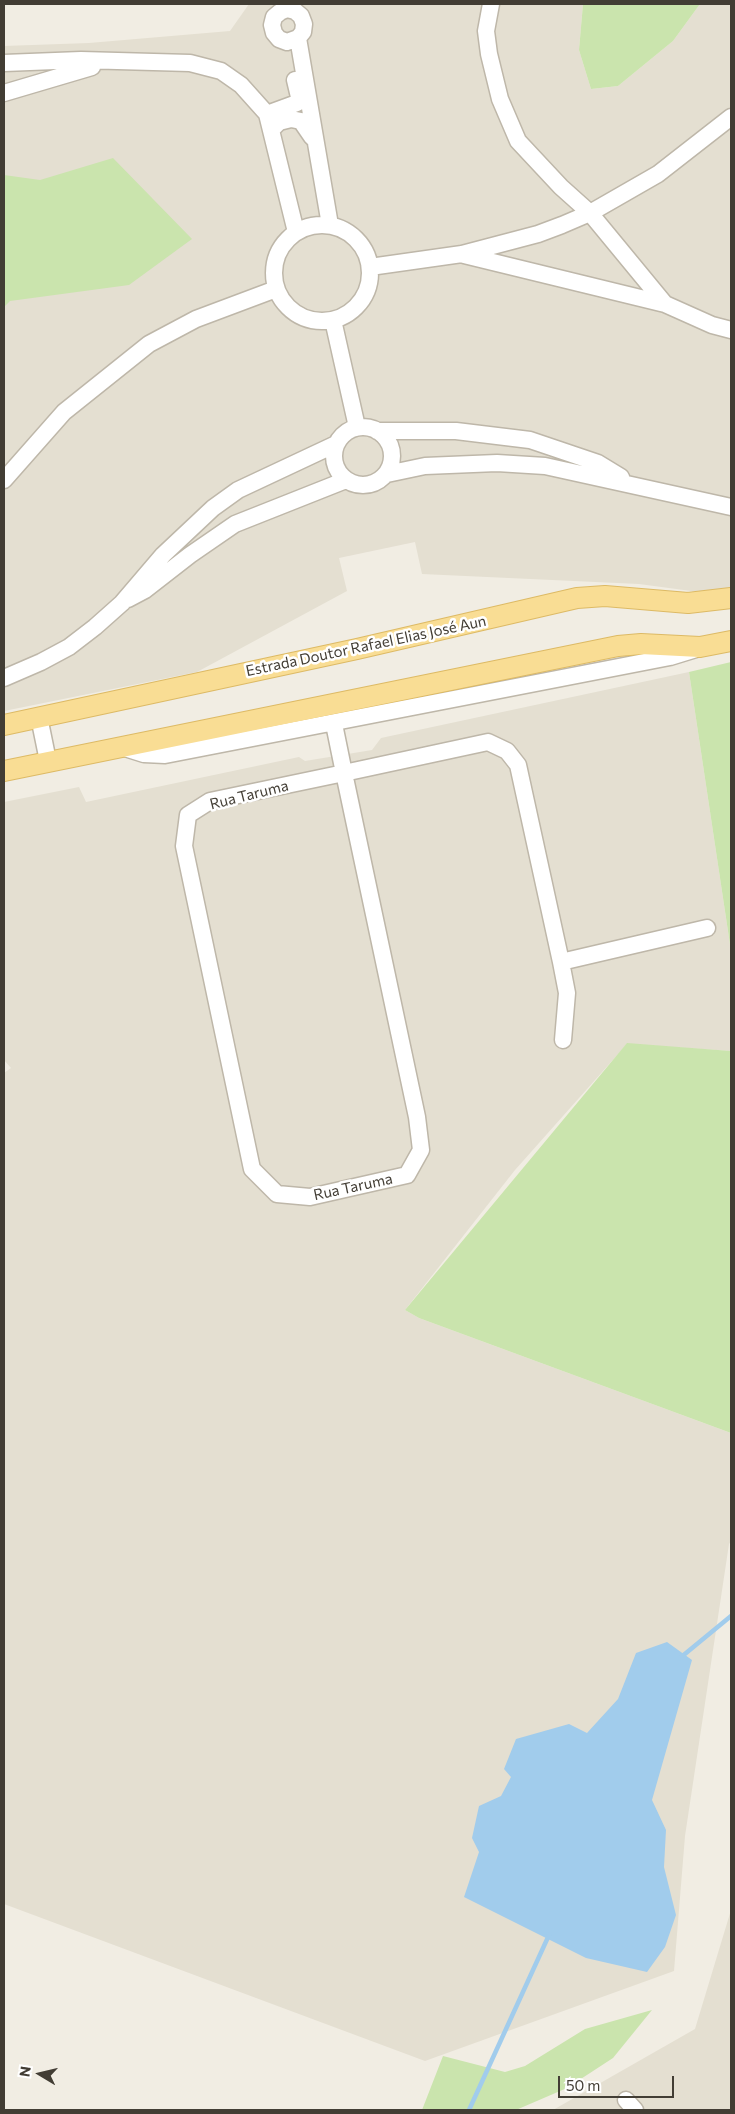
<!DOCTYPE html>
<meta charset="utf-8">
<style>
body{margin:0}
#map{position:relative;width:735px;height:2114px;overflow:hidden;background:#f1ede3;font-family:Commissioner,sans-serif}
canvas{display:block}
.frame{position:absolute;inset:0;border:5px solid #423d34;pointer-events:none}
.north{position:absolute;left:15px;top:2049px;width:50px;height:50px;-webkit-text-stroke:4px #fff;paint-order:stroke;rotate:279deg;font-size:14px;font-weight:700;line-height:20px;text-align:center;color:#423d34}
.north::after{content:'';display:block;margin:auto;width:18px;height:22px;background:#423d34;clip-path:polygon(50% 0,100% 100%,50% 72%,0 100%)}
.scale{position:absolute;left:558px;top:2076px;width:116px;height:22px;box-sizing:border-box;border:2px solid #423d34;border-top:0;padding-left:6px;font-size:15px;line-height:18px;white-space:nowrap;color:#423d34;-webkit-text-stroke:4px #fff;paint-order:stroke}
</style>
<div id="map">
<canvas width="735" height="2114"></canvas>
<div class="frame"></div>
<div class="north">N</div>
<div class="scale">50 m</div>
</div>
<script>
const c = document.querySelector('canvas').getContext('2d');
c.lineJoin = 'round';
function paint(path, color) {
  c.fillStyle = color;
  c.fill(path, 'evenodd');
}
function toPath(rows) {
  const path = new Path2D();
  for (const r of rows) {
    if (r.length === 3) {
      path.moveTo(r[0] + r[2], r[1]);
      path.arc(r[0], r[1], r[2], 0, 2 * Math.PI);
      continue;
    }
    path.moveTo(r[0], r[1]);
    for (let i = 2; i < r.length; i += 2) path.lineTo(r[i], r[i + 1]);
  }
  return path;
}
function trace(path, color, width, dash) {
  c.strokeStyle = color;
  c.lineWidth = width;
  c.lineCap = dash ? 'butt' : 'round';
  c.setLineDash(dash || []);
  c.stroke(path);
}
function label(font, color, halo, rows, align = 'center') {
  c.font = font + ' Commissioner,sans-serif';
  c.lineWidth = 5;
  c.setLineDash([]);
  c.textBaseline = 'middle';
  c.strokeStyle = halo;
  c.fillStyle = color;
  for (const [text, x, y, turn = 0] of rows) {
    c.save();
    c.translate(x, y);
    c.rotate((+turn || 0) * Math.PI / 180);
    c.textAlign = isNaN(turn) ? turn : align;
    if (halo) c.strokeText(text, 0, 0);
    c.fillText(text, 0, 0);
    c.restore();
  }
}
paint(toPath([
 [249,4,583,4,579,50,591,89,618,86,673,41,700,4,731,4,731,588,706,593,639,584,422,574,415,542,339,558,347,591,197,672,4,711,4,46,89,43,230,31],
 [689,672,731,951,731,1051,627,1044,515,1170,405,1310,419,1318,731,1433,731,1541,729,1544,685,1836,674,1971,425,2061,4,1904,4,1073,11,1068,4,1060,4,802,79,787,86,802,299,757,305,761,372,750,381,738],
 [731,1910,731,2110,553,2110,695,2029]
]), '#e4dfd1');
paint(toPath([
 [583,4,700,4,673,41,618,86,591,89,579,50],
 [113,158,192,239,129,285,10,301,4,307,4,175,40,180],
 [731,662,731,951,689,672],
 [627,1043,731,1051,731,1433,419,1318,405,1310],
 [652,2010,613,2058,567,2088,516,2110,422,2110,443,2056,505,2072,525,2066,585,2029]
]), '#cae4ad');
paint(toPath([
 [667,1642,692,1660,652,1800,666,1830,664,1867,676,1915,665,1947,647,1972,586,1958,464,1897,479,1852,472,1838,479,1806,501,1796,511,1777,504,1769,516,1739,569,1724,587,1733,618,1699,636,1653]
]), '#a1ccec');
trace(toPath([
 [680,1658,731,1616],
 [469,2110,549,1935]
]), '#a1ccec', 4.5);
const minor = toPath([
 [491,4,486,31,489,54,500,99,518,141,561,187,590,213,665,304],
 [298,38,287,42,279,39,274,33,272,25,274,17,280,12,287,9,295,11,301,16,304,24,303,32,298,38,330,225],
 [4,63,81,60,190,63,221,71,241,85,267,114,296,232],
 [4,93,92,67],
 [267,114,297,103,299,97,295,80],
 [271,130,279,122,291,119,301,121,312,137],
 [322,273,48],
 [464,255,665,304,712,325,731,330],
 [370,267,462,254,538,234,562,225,590,213,658,174,731,117],
 [333,320,357,427],
 [363,456,29],
 [377,431,456,431,530,440,598,463,621,477],
 [387,474,425,466,497,463,545,466,731,507],
 [4,480,64,412,149,344,196,319,276,289],
 [128,599,145,590,190,555,235,524,346,480],
 [4,678,41,662,69,647,95,627,122,603,163,555,213,508,238,490,336,444],
 [39,717,48,761],
 [334,724,344,773,417,1117,421,1150,407,1175,310,1197,277,1194,252,1169,184,846,188,815,210,801,344,773,488,742,507,751,518,765,561,962,567,993,563,1040],
 [125,748,144,754,165,755,670,657,696,649],
 [561,962,707,928],
 [626,2100,635,2110]
]);
const major = toPath([
 [4,725,357,649,577,598,605,596,688,603,731,598],
 [4,771,618,646,641,644,700,647,731,641]
]);
trace(minor, '#beb7a9', 19);
trace(major, '#ddba65', 22);
trace(minor, '#fff', 16);
trace(major, '#f9dd94', 20);
label('15px', '#423d34', '#fff', [
 ["Estrada Doutor Rafael Elias José Aun",366,646,-12],
 ["Rua Taruma",249,795,-14],
 ["Rua Taruma",353,1187,-12]
]);
</script>
